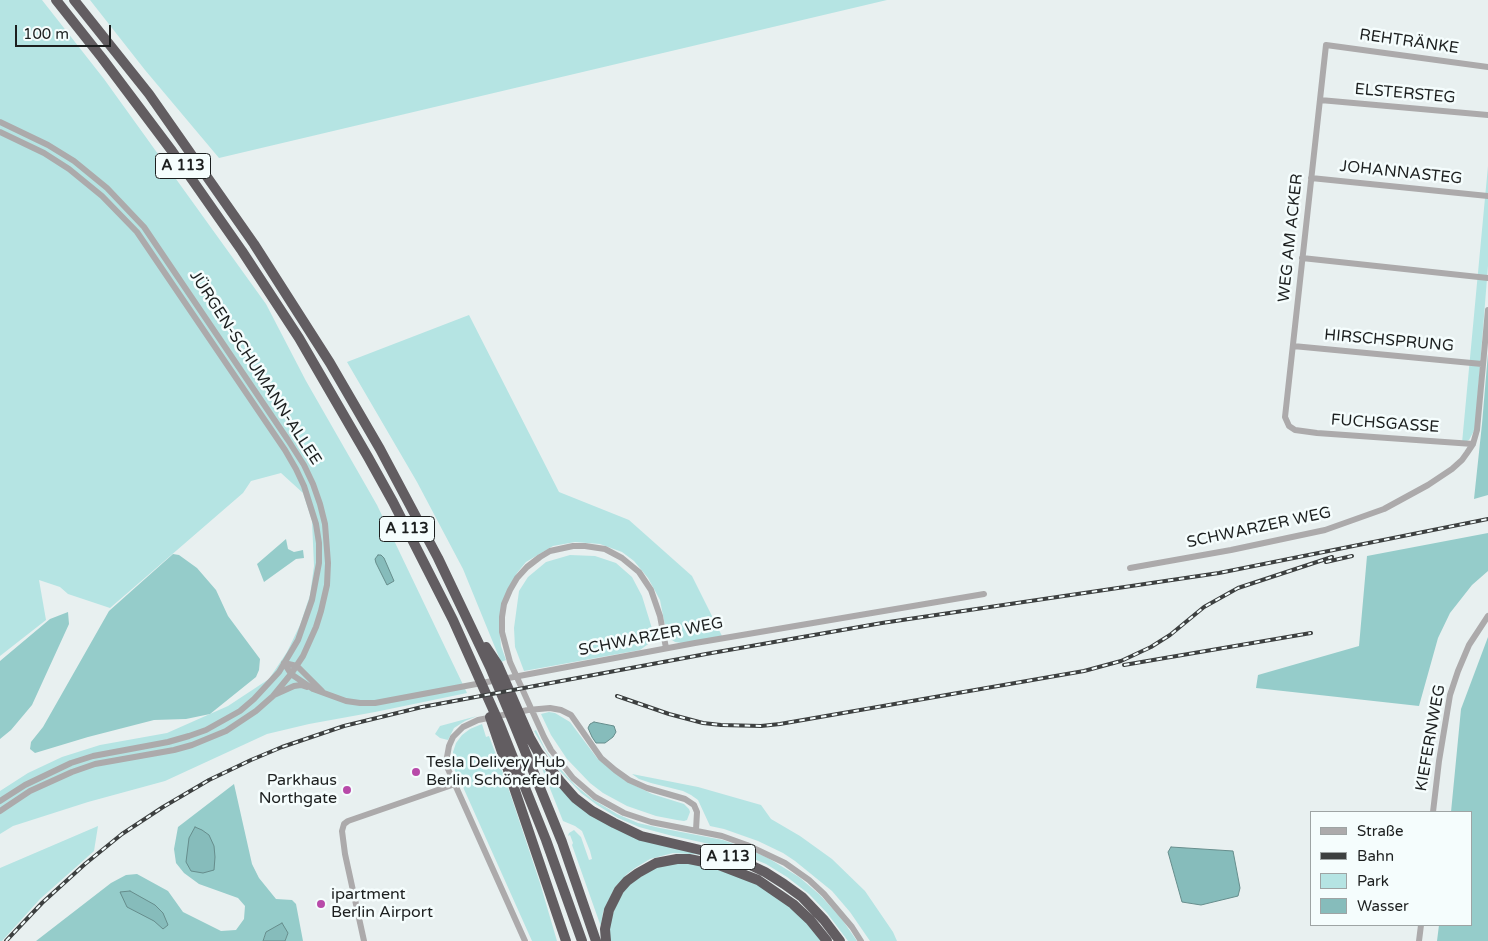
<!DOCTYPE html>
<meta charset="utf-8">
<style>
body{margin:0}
#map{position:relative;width:1488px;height:941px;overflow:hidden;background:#e8f0f0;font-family:"Varela Round",sans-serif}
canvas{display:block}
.legend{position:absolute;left:1310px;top:811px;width:162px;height:115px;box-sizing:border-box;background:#f5fdfd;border:1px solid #9ea4a4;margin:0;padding:6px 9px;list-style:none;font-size:15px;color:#1c1f1f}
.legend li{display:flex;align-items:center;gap:10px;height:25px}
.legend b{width:25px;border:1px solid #9ea4a4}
.scale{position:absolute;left:15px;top:25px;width:96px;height:22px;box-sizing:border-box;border:2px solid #1c1f1f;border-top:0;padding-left:6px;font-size:15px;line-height:18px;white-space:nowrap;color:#1c1f1f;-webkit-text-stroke:4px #f5fdfd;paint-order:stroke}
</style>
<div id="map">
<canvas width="1488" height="941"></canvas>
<ul class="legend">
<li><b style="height:6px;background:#acaaab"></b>Straße</li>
<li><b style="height:6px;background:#3d4040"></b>Bahn</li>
<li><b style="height:14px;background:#b5e4e3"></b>Park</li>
<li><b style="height:14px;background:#86bcbb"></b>Wasser</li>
</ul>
<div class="scale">100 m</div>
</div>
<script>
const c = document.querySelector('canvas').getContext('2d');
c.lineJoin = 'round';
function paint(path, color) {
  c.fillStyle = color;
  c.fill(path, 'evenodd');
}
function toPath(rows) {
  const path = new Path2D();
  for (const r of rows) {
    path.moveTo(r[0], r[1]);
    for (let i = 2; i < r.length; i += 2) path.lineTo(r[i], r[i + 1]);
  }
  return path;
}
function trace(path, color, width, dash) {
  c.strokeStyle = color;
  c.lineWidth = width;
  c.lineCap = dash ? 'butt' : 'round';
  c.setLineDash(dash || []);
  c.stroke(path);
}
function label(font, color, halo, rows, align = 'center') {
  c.font = font + ' "Varela Round",sans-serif';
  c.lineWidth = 5;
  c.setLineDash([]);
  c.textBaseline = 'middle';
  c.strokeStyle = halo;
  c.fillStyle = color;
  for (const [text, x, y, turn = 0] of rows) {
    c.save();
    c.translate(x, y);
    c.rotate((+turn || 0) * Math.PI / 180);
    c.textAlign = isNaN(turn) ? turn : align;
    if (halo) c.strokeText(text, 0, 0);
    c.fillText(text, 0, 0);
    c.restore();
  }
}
paint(toPath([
 [0,0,42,0,104,79,266,304,306,381,377,505,467,693,375,712,309,724,267,734,165,781,88,802,13,826,0,834,0,791,28,773,62,757,100,745,167,733,228,706,269,679,287,652,300,625,310,595,314,566,312,521,303,493,281,473,251,481,243,493,110,608,68,594,60,587,39,580,46,620,0,656],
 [90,0,887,0,219,158,145,70],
 [1488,166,1488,266,1475,429,1469,440,1462,443],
 [469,315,559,492,629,520,692,576,722,636,682,643,675,642,669,638,666,631,660,600,648,578,634,561,622,552,600,544,575,542,553,546,526,562,517,573,502,603,499,625,501,646,506,660,501,662,463,569,417,482,347,362],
 [570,555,595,556,616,563,632,577,642,596,654,635,651,642,640,650,524,671,515,647,514,628,519,591,528,577,546,562],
 [549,712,555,713,570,722,597,758,624,780,652,794,684,804,689,809,690,812,687,820,684,821,677,820,656,816,627,806,603,793,590,783,567,759,551,735,541,714],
 [477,716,465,721,454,728,448,740,440,738,435,734,440,726],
 [482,724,486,737,489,736,507,784,540,883,557,941,532,941,463,787,461,787,456,775,453,763,453,752,456,743,462,735,470,729],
 [536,730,545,749,555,763,575,785,592,799,617,814,638,823,660,828,723,840,745,848,768,858,799,877,820,895,841,918,857,941,848,941,827,913,809,894,787,877,766,864,727,848,669,835,639,827,618,818,597,805,581,793,558,769,545,750,534,731],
 [541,766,560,788,588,813,705,855,673,853,650,859,635,868,627,874,615,887,603,912,601,925,600,924,572,845,573,843,570,835,568,836,569,833,574,830,581,837,589,860,592,859,590,851,582,831,575,826,563,821],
 [632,774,698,787,761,805,771,819,800,836,832,859,865,891,893,932,897,941,870,941,850,912,832,891,795,861,783,853,758,841,724,829,710,826,698,800,691,795,683,791,651,783,639,779],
 [98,826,94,851,40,899,2,941,0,941,0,868],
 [697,863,747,879,776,895,803,919,822,941,609,941,609,929,611,919,619,898,631,882,663,864]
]), '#b5e4e3');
paint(toPath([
 [1488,353,1488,495,1474,499,1482,424],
 [1488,533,1488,571,1472,585,1450,613,1438,638,1419,706,1256,688,1258,675,1359,646,1367,556],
 [286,539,288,549,294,552,303,550,304,558,296,559,264,582,257,564],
 [173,554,179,555,197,568,216,590,228,616,260,659,259,670,256,677,210,714,186,719,154,720,88,737,35,753,30,749,31,742,43,727,109,611],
 [68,612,69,624,32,705,11,730,0,739,0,661,50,619],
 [1488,637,1488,941,1437,941,1439,925,1472,925,1472,812,1451,812,1461,709],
 [234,784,252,864,259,878,276,899,292,900,296,904,303,941,285,941,288,933,266,932,263,941,36,941,111,883,126,875,137,874,168,891,183,912,221,931,236,930,244,919,245,906,238,898,199,884,184,873,176,863,174,849,178,827]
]), '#95ccca');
const water = toPath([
 [378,555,381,555,384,558,394,581,387,585,376,563,375,559,378,555],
 [594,722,614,726,616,732,613,737,605,743,596,743,592,737,588,728,590,724,594,722],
 [195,827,202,830,209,835,214,846,215,857,214,870,203,873,191,871,186,862,189,838,195,827],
 [1171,847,1233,851,1240,888,1238,896,1201,905,1182,902,1168,852,1171,847],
 [130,891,155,905,163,913,168,925,163,929,154,921,127,907,120,892,130,891],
 [282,923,288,933,285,941,263,941,266,932,282,923]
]);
paint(water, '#86bcbb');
trace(water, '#668d8c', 1);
trace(toPath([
 [1320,100,1488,115],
 [0,122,48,145,74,161,107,188,144,227,288,440,304,465,313,484,320,504,325,524,328,563,327,585,321,611,316,627,303,656,291,674,273,696,256,711,226,731,192,745,174,750,95,764,72,772,30,791,0,811],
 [0,132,44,153,69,169,102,196,137,232,285,450,296,469,304,486,316,524,319,543,319,563,312,600,298,640,279,672,254,699,240,711,206,730,189,736,168,742,93,756,71,763,25,785,0,801],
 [1311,178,1488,196],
 [1302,258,1488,278],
 [1293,346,1482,364],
 [1473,444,1317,433,1295,430,1289,426,1285,417,1326,45,1488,67],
 [1130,568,1231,550,1325,530,1384,509,1428,485,1452,469,1462,460,1467,453,1473,444,1477,430,1488,310],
 [666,648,660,616,651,590,639,572,622,558,605,549,585,546,573,546,550,551,540,557,527,567,517,578,510,590,504,604,502,617,502,632,510,662,544,737,551,750,573,778,595,797,624,813,651,822,722,836,747,845,785,863,809,880,824,894,852,927,861,941],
 [284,663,291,674,313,689,346,701,360,703,375,703,695,643,984,594],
 [284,663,297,666,322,691],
 [274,695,294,686,301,685,307,687],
 [1433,812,1439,761,1450,695,1458,671,1469,645,1488,616],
 [364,941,345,854,342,831,344,824,348,821,455,784],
 [525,941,448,769,447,757,449,746,453,737,463,727,478,720,528,710,550,708,561,710,571,715,601,758,615,770,629,780,647,788,685,799,694,805,697,812,696,830],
 [1419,941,1421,925]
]), '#acaaab', 6);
trace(toPath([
 [56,0,102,58,172,151,242,251,299,338,368,457,393,502,453,620,500,725,546,840,582,941],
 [74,0,149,94,254,244,330,363,380,449,438,558,490,667,514,724,562,842,596,941],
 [486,647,498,665,530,738,538,752,560,781,575,798,592,811,614,823,641,836,726,856,746,863,765,872,784,884,802,897,824,920,840,941],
 [490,717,566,941],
 [606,941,605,929,609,910,619,890,627,881,638,873,656,863,677,859,689,859,719,865,758,880,793,904,810,920,827,941]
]), '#625d61', 10);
const rail = toPath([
 [1326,562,1352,556],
 [1124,665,1311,633],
 [617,696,669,714,703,723,721,725,761,726,780,724,1084,671,1121,661,1151,647,1170,635,1204,607,1238,588,1332,557],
 [6,941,42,903,85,864,122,834,163,807,209,780,251,760,282,747,344,726,422,707,706,654,882,623,1219,573,1488,519]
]);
trace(rail, '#3d4040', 4);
trace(rail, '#f5fdfd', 2, [5.5]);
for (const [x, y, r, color] of [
 [416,772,5,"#b84aa9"],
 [347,790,5,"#b84aa9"],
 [321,904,5,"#b84aa9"]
]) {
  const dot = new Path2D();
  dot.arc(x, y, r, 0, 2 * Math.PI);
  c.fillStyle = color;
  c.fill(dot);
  trace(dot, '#f5fdfd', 2);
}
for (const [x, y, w] of [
 [183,166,55],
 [407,529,55],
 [728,857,55]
]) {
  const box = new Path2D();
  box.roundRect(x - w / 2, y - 12.5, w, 25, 4);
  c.fillStyle = '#f5fdfd';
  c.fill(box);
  trace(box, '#1c1f1f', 1);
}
label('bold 15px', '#1c1f1f', null, [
 ["A 113",183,166],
 ["A 113",407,529],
 ["A 113",728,857]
]);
label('16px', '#1c1f1f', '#f5fdfd', [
 ["REHTRÄNKE",1409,42,8],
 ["ELSTERSTEG",1405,94,5],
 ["JOHANNASTEG",1401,173,6],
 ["WEG AM ACKER",1291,238,-84],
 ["HIRSCHSPRUNG",1389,341,5],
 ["JÜRGEN-SCHUMANN-ALLEE",255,368,57],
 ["FUCHSGASSE",1385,424,4],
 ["SCHWARZER WEG",1259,528,-12],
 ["SCHWARZER WEG",651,637,-11],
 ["KIEFERNWEG",1431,738,-80]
]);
label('16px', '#1c1f1f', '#f5fdfd', [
 ["Tesla Delivery Hub",426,763],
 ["Berlin Schönefeld",426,781],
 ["Parkhaus",337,781,"right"],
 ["Northgate",337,799,"right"],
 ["ipartment",331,895],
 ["Berlin Airport",331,913]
], 'left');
</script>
